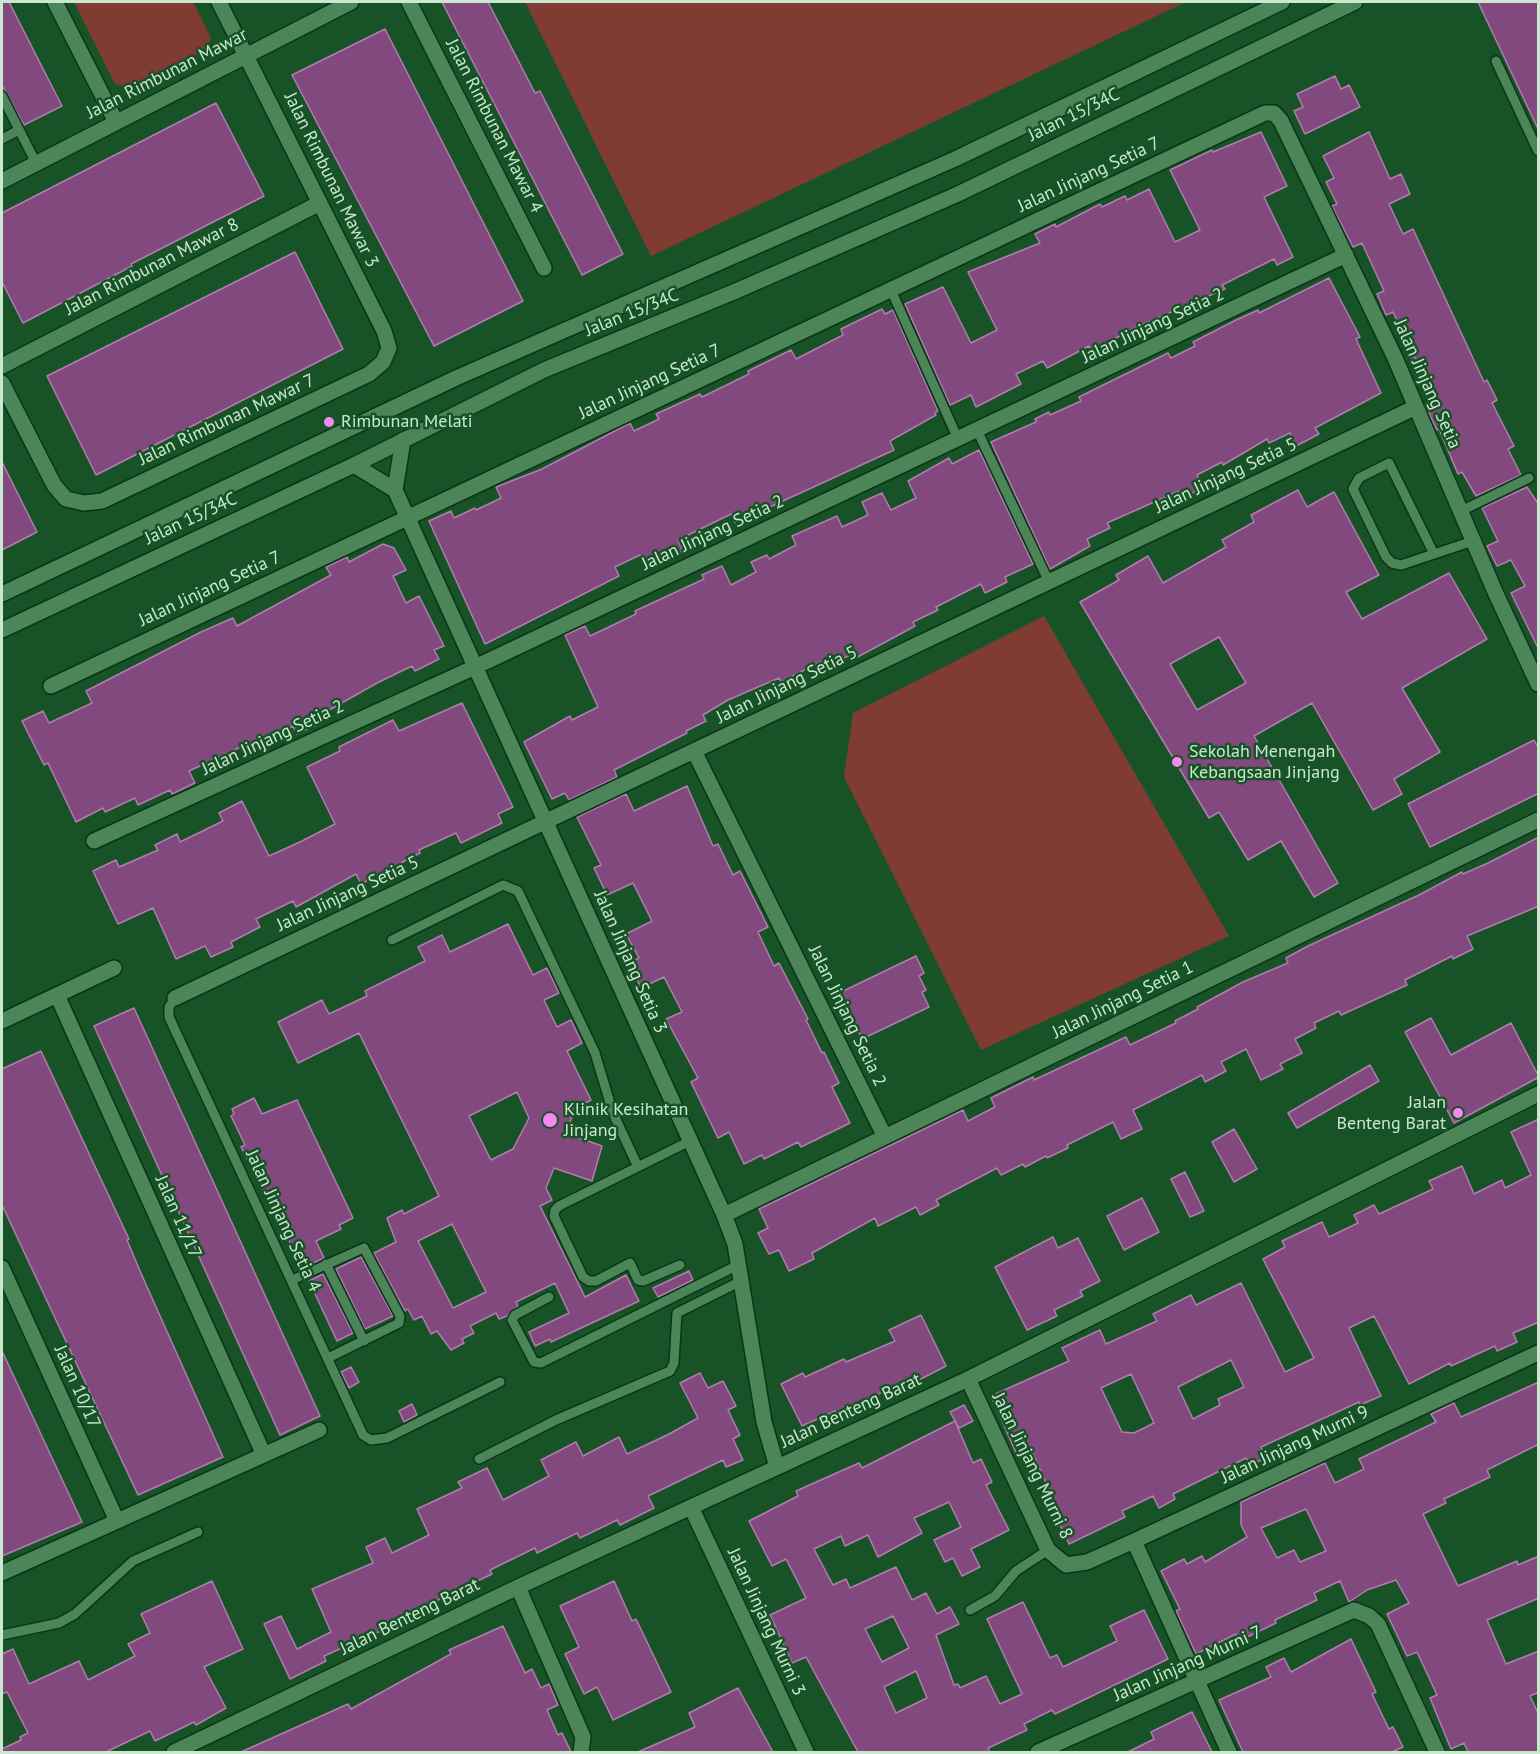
<!DOCTYPE html>
<style>
body{margin:0}
#map{position:relative;width:1540px;height:1754px;overflow:hidden;background:#185328;font-family:"PT Sans",sans-serif}
canvas{display:block}
.frame{position:absolute;inset:0;border:3px solid #cae8ce;pointer-events:none}
</style>
<div id="map">
<canvas width="1540" height="1754"></canvas>
<div class="frame"></div>
</div>
<script>
const c = document.querySelector('canvas').getContext('2d');
c.lineJoin = 'round';
function paint(path, color) {
  c.fillStyle = color;
  c.fill(path, 'evenodd');
}
function toPath(rows) {
  const path = new Path2D();
  for (const r of rows) {
    path.moveTo(r[0], r[1]);
    for (let i = 2; i < r.length; i += 2) path.lineTo(r[i], r[i + 1]);
  }
  return path;
}
function trace(path, color, width, dash) {
  c.strokeStyle = color;
  c.lineWidth = width;
  c.lineCap = dash ? 'butt' : 'round';
  c.setLineDash(dash || []);
  c.stroke(path);
}
function label(font, color, halo, rows, align = 'center') {
  c.font = font + ' "PT Sans",sans-serif';
  c.lineWidth = 5;
  c.setLineDash([]);
  c.textBaseline = 'middle';
  c.strokeStyle = halo;
  c.fillStyle = color;
  for (const [text, x, y, turn = 0] of rows) {
    c.save();
    c.translate(x, y);
    c.rotate((+turn || 0) * Math.PI / 180);
    c.textAlign = isNaN(turn) ? turn : align;
    if (halo) c.strokeText(text, 0, 0);
    c.fillText(text, 0, 0);
    c.restore();
  }
}
paint(toPath([
 [74,2,193,2,211,38,206,50,130,88,115,84],
 [525,2,1186,2,651,256],
 [1044,616,1229,936,981,1050,844,777,853,713]
]), '#803c33');
const building = toPath([
 [2,2,9,2,62,106,24,125,2,85,2,2],
 [442,2,488,2,535,93,540,91,623,254,582,275,442,2],
 [1478,2,1539,2,1539,131,1478,2],
 [385,29,523,301,434,346,292,75,385,29],
 [1335,76,1341,89,1349,85,1360,107,1305,134,1294,111,1303,107,1297,94,1335,76],
 [216,103,264,196,131,264,132,266,23,323,2,282,2,213,216,103],
 [1261,132,1287,186,1264,197,1293,257,1277,265,1274,259,1222,285,1225,289,1134,328,1111,341,1112,344,1093,354,1089,346,1047,368,1043,361,1016,374,1021,384,976,407,971,395,950,405,905,304,943,287,971,343,997,330,968,272,1040,243,1035,234,1055,224,1056,227,1100,204,1102,207,1125,196,1127,200,1149,189,1175,242,1200,230,1170,170,1212,150,1213,152,1261,132],
 [1369,132,1390,179,1401,174,1410,194,1389,204,1403,234,1413,229,1484,382,1487,380,1497,400,1492,403,1514,446,1508,449,1521,475,1476,496,1462,472,1458,474,1439,429,1437,430,1432,420,1428,410,1438,404,1415,357,1412,359,1402,338,1405,337,1393,312,1386,315,1377,294,1384,291,1362,243,1353,247,1332,206,1337,204,1326,182,1334,178,1323,156,1369,132],
 [295,252,343,349,96,475,47,376,295,252],
 [1329,278,1360,337,1356,339,1381,393,1315,428,1319,434,1296,446,1290,433,1269,443,1267,439,1223,465,1222,462,1197,475,1203,488,1182,498,1179,491,1107,523,1110,528,1087,539,1090,546,1050,569,991,442,1036,422,1035,419,1049,412,1050,415,1081,401,1079,397,1168,353,1171,358,1195,346,1193,342,1236,320,1258,310,1259,313,1329,278],
 [882,309,885,314,893,310,938,411,935,413,936,415,890,441,894,450,735,523,731,514,678,540,683,551,646,568,640,555,615,567,619,576,485,644,429,521,451,511,454,518,475,508,476,510,501,498,496,487,542,469,630,423,634,431,659,419,656,414,700,394,702,397,749,374,748,371,791,350,796,359,843,335,841,329,882,309],
 [979,450,1033,564,1005,577,1007,582,985,593,981,584,936,607,938,610,913,622,915,626,852,660,850,655,828,666,824,660,781,682,779,678,728,700,703,715,706,721,686,731,687,733,614,770,617,777,569,800,565,793,552,799,524,742,570,716,572,720,598,707,565,635,585,626,590,636,636,614,635,611,704,579,702,575,722,566,731,585,756,572,751,562,767,555,769,559,796,545,792,536,837,516,842,527,868,515,862,502,882,493,891,510,916,498,908,481,949,458,952,464,979,450],
 [2,462,37,532,2,550,2,462],
 [1527,487,1539,505,1539,650,1511,593,1525,586,1511,560,1497,566,1487,546,1498,541,1482,508,1527,487],
 [1298,490,1307,507,1334,492,1379,575,1346,592,1362,619,1449,573,1487,639,1402,688,1440,752,1394,779,1402,794,1373,810,1312,703,1254,736,1338,883,1314,897,1281,841,1248,860,1219,812,1209,818,1080,602,1119,580,1116,575,1148,556,1163,583,1226,547,1222,540,1254,522,1251,515,1298,490],
 [1219,637,1246,683,1197,710,1170,664,1219,637],
 [383,544,394,548,406,570,393,576,406,603,419,596,444,646,434,650,439,659,415,671,412,666,377,683,317,717,320,723,297,734,293,726,260,743,258,739,189,771,195,783,172,794,170,790,138,805,135,798,105,812,103,808,76,822,48,763,44,765,22,721,43,711,49,723,92,703,86,691,201,632,233,618,237,626,331,575,326,567,347,557,349,562,383,544],
 [462,703,513,807,498,814,502,823,461,843,456,833,419,850,420,853,361,884,356,874,296,907,293,901,256,919,260,927,231,942,233,947,211,957,205,946,176,959,153,908,118,924,93,871,116,860,119,867,158,850,155,845,177,834,180,842,223,821,219,813,242,801,269,856,300,842,335,824,307,767,340,751,339,747,393,720,399,731,462,703],
 [1534,740,1539,749,1539,793,1430,847,1408,804,1534,740],
 [687,786,713,846,718,844,733,875,740,871,768,927,758,932,774,966,779,963,808,1019,806,1020,822,1053,824,1052,839,1083,832,1087,850,1123,801,1147,798,1142,764,1159,762,1155,744,1164,729,1132,718,1138,691,1082,698,1078,666,1019,682,1012,664,977,641,988,629,963,639,958,626,934,652,921,633,883,607,895,594,868,601,865,577,817,626,794,634,811,687,786],
 [1539,837,1539,906,1467,936,1473,949,1453,959,1452,956,1405,980,1407,985,1341,1015,1339,1011,1314,1023,1316,1028,1295,1039,1302,1053,1280,1064,1283,1069,1261,1080,1246,1049,1221,1062,1226,1071,1205,1082,1202,1075,1133,1110,1142,1129,1121,1139,1113,1122,1067,1145,1068,1148,1047,1158,1046,1156,1025,1167,1023,1164,1001,1175,997,1168,936,1200,939,1205,920,1215,916,1207,878,1226,875,1218,812,1253,814,1259,789,1271,779,1250,769,1254,758,1233,768,1228,759,1209,963,1110,968,1121,995,1107,991,1098,1033,1077,1034,1080,1126,1037,1130,1045,1176,1023,1175,1021,1198,1009,1197,1007,1243,982,1288,963,1286,958,1308,946,1419,895,1462,872,1463,874,1488,863,1539,837],
 [508,924,533,975,547,968,559,993,544,1000,557,1027,571,1020,582,1043,567,1051,591,1100,575,1108,566,1133,602,1146,592,1181,554,1168,546,1188,552,1200,540,1206,585,1297,626,1275,639,1301,551,1342,550,1339,535,1346,529,1332,569,1313,555,1283,516,1302,518,1306,507,1316,499,1319,496,1313,470,1326,474,1333,462,1339,464,1343,451,1350,437,1331,431,1334,422,1316,414,1320,408,1309,405,1311,374,1253,396,1242,387,1218,402,1210,404,1214,439,1196,359,1033,298,1063,278,1022,322,1000,329,1014,367,996,365,991,425,961,418,947,442,935,450,952,508,924],
 [517,1092,529,1118,513,1149,491,1160,469,1116,517,1092],
 [452,1224,486,1292,453,1308,418,1241,452,1224],
 [916,956,924,973,919,976,926,990,922,992,929,1007,862,1039,848,1010,843,1012,835,995,916,956],
 [134,1008,320,1416,280,1435,94,1026,134,1008],
 [1431,1018,1451,1055,1511,1023,1539,1077,1454,1123,1405,1032,1431,1018],
 [41,1051,129,1239,127,1240,140,1271,223,1457,138,1495,2,1205,2,1069,41,1051],
 [1370,1065,1379,1081,1297,1128,1288,1113,1370,1065],
 [254,1098,262,1114,297,1100,353,1218,339,1225,341,1229,316,1241,324,1258,303,1268,241,1147,245,1145,231,1116,234,1114,232,1109,254,1098],
 [1539,1119,1539,1322,1513,1333,1517,1342,1497,1351,1495,1346,1451,1366,1450,1363,1409,1384,1374,1316,1349,1328,1381,1396,1360,1405,1359,1402,1261,1447,1266,1458,1250,1465,1246,1458,1173,1494,1175,1499,1159,1508,1153,1496,1122,1511,1125,1517,1069,1544,1052,1508,1056,1506,1031,1449,1017,1455,991,1396,1069,1361,1062,1348,1100,1330,1106,1344,1157,1321,1153,1314,1191,1295,1196,1305,1241,1283,1285,1372,1314,1358,1263,1259,1285,1247,1282,1241,1322,1222,1329,1237,1358,1223,1354,1215,1374,1205,1379,1214,1433,1189,1429,1181,1462,1166,1474,1194,1502,1180,1505,1188,1531,1175,1511,1132,1539,1119],
 [1231,1360,1244,1387,1218,1399,1220,1405,1193,1419,1178,1387,1231,1360],
 [1131,1374,1154,1423,1134,1433,1122,1432,1101,1388,1131,1374],
 [1234,1129,1257,1169,1234,1182,1212,1142,1234,1129],
 [1185,1172,1204,1211,1190,1217,1171,1179,1185,1172],
 [1142,1198,1159,1232,1124,1250,1107,1216,1142,1198],
 [1053,1237,1058,1248,1078,1238,1100,1281,1080,1291,1083,1296,1054,1310,1057,1316,1027,1330,995,1267,1053,1237],
 [361,1257,393,1316,365,1329,336,1269,361,1257],
 [689,1271,693,1280,658,1297,653,1288,689,1271],
 [323,1274,353,1333,337,1341,309,1281,323,1274],
 [921,1315,946,1366,915,1382,913,1378,863,1401,864,1404,837,1416,835,1411,802,1426,781,1384,803,1373,805,1377,844,1359,846,1362,895,1341,889,1330,921,1315],
 [2,1351,82,1522,2,1556,2,1351],
 [351,1367,359,1382,349,1388,341,1372,351,1367],
 [700,1373,708,1388,723,1381,736,1406,728,1410,740,1435,733,1439,743,1460,726,1467,723,1460,648,1496,654,1508,620,1525,617,1520,580,1538,577,1533,537,1553,535,1548,490,1570,492,1574,390,1623,392,1626,324,1656,326,1661,290,1679,264,1624,281,1616,297,1649,331,1632,312,1589,373,1563,366,1547,385,1538,392,1553,429,1535,417,1509,462,1488,458,1482,487,1468,503,1500,549,1476,541,1460,576,1442,583,1456,619,1437,627,1454,669,1434,698,1418,680,1383,700,1373],
 [1539,1382,1539,1444,1487,1470,1490,1477,1444,1499,1446,1503,1423,1514,1458,1586,1517,1561,1518,1565,1539,1556,1539,1598,1487,1620,1506,1664,1539,1651,1539,1692,1530,1696,1539,1715,1539,1752,1468,1752,1464,1743,1451,1749,1430,1698,1437,1695,1417,1652,1407,1656,1387,1614,1409,1603,1396,1580,1367,1590,1349,1602,1340,1581,1314,1593,1317,1600,1275,1620,1276,1623,1239,1641,1236,1634,1196,1654,1176,1611,1180,1609,1161,1571,1184,1559,1187,1564,1202,1556,1205,1562,1247,1537,1241,1525,1241,1502,1325,1463,1335,1483,1364,1469,1359,1459,1436,1422,1431,1414,1454,1403,1461,1417,1539,1382],
 [1306,1509,1326,1551,1300,1562,1294,1550,1277,1558,1261,1528,1306,1509],
 [412,1404,417,1415,404,1422,399,1411,412,1404],
 [964,1405,973,1421,959,1428,950,1412,964,1405],
 [955,1421,973,1463,981,1459,992,1482,986,1485,1009,1530,971,1549,980,1567,962,1576,953,1558,945,1562,934,1540,961,1527,949,1502,914,1518,922,1533,878,1557,868,1535,845,1546,841,1536,814,1549,833,1585,846,1579,850,1588,896,1567,912,1600,926,1593,937,1614,950,1607,959,1624,936,1635,954,1685,958,1684,960,1688,986,1676,1000,1704,1022,1694,987,1619,1023,1602,1050,1658,1057,1655,1063,1667,1117,1641,1110,1626,1144,1610,1168,1659,1055,1714,1052,1710,1024,1724,1027,1730,988,1748,990,1752,858,1752,806,1657,792,1663,770,1615,806,1598,786,1559,772,1566,749,1521,798,1496,796,1491,859,1463,862,1468,955,1421],
 [893,1616,909,1648,882,1662,865,1629,893,1616],
 [916,1671,927,1698,896,1713,884,1687,916,1671],
 [212,1581,243,1649,204,1667,226,1708,196,1725,194,1722,155,1741,150,1731,106,1752,2,1752,2,1749,21,1740,20,1737,28,1733,7,1692,2,1694,2,1654,13,1649,29,1684,79,1661,88,1680,135,1656,128,1644,150,1633,141,1614,212,1581],
 [614,1581,632,1621,636,1619,671,1692,613,1720,597,1687,584,1694,565,1654,579,1647,560,1606,614,1581],
 [503,1626,525,1673,532,1669,541,1688,549,1684,558,1705,547,1710,558,1735,562,1733,571,1752,241,1752,348,1704,351,1709,451,1654,449,1650,503,1626],
 [1351,1639,1376,1692,1372,1694,1389,1729,1393,1727,1403,1747,1392,1752,1243,1752,1219,1700,1271,1677,1266,1667,1284,1658,1291,1672,1351,1639],
 [738,1688,773,1752,638,1752,695,1727,689,1713,738,1688],
 [1192,1712,1212,1752,1128,1752,1154,1739,1151,1732,1192,1712]
]);
paint(building, '#82497f');
trace(building, '#b27dae', 1.5);
const lane = toPath([
 [1496,61,1538,151],
 [2,96,36,163],
 [2,139,19,130],
 [891,290,958,439],
 [977,430,1049,582],
 [1461,511,1529,478],
 [1434,554,1389,463,1359,478,1353,489,1386,557,1392,563,1401,565,1473,541],
 [392,940,503,885,518,891,595,1053,613,1113,638,1167],
 [175,998,169,1007,169,1017,363,1435,371,1440,387,1438,500,1382],
 [326,1264,364,1341],
 [680,1265,643,1281,638,1280,630,1263,596,1281,589,1281,583,1277,554,1216,555,1210,559,1206,690,1141],
 [292,1280,364,1248,400,1316,399,1323,328,1358],
 [549,1297,515,1315,512,1320,534,1362,541,1363,738,1265],
 [479,1459,556,1420,670,1371,674,1363,677,1313,741,1281],
 [970,1610,995,1596,1016,1571,1048,1550],
 [2,1635,59,1623,75,1614,133,1561,198,1532]
]);
const street = toPath([
 [55,2,116,122],
 [409,2,544,268],
 [2,181,351,2],
 [2,366,320,203],
 [2,383,54,485,66,499,84,503,102,501,369,374,383,362,389,348,384,331,219,2],
 [354,465,395,490,403,440],
 [395,490,724,1215,735,1244,764,1422,777,1467],
 [51,686,1265,113,1274,113,1281,121,1395,358,1496,594,1538,684],
 [694,751,885,1137],
 [94,841,475,667,1346,255],
 [57,995,264,1455],
 [175,998,1416,407],
 [2,1021,114,968],
 [724,1215,1538,820],
 [2,1268,117,1521],
 [968,1379,1048,1550,1066,1565,1087,1562,1134,1541,1538,1353],
 [691,1507,806,1752],
 [1134,1541,1229,1752],
 [2,1573,319,1430],
 [518,1587,583,1737,581,1752],
 [174,1752,518,1587,968,1379,1538,1094],
 [1038,1752,1354,1610,1369,1616,1378,1624,1437,1752]
]);
const secondary = toPath([
 [2,594,456,378,955,159,1282,2],
 [2,630,354,465,544,370,736,291,958,194,1355,2]
]);
trace(lane, '#083616', 12);
trace(street, '#083616', 18);
trace(secondary, '#083616', 18);
trace(lane, '#4c8557', 9);
trace(street, '#4c8557', 15);
trace(secondary, '#4c8557', 15);
for (const [x, y, r, color] of [
 [329,422,6,"#f589ef"],
 [1177,762,6,"#f589ef"],
 [1458,1113,6,"#f589ef"],
 [550,1120,8,"#f589ef"]
]) {
  const dot = new Path2D();
  dot.arc(x, y, r, 0, 2 * Math.PI);
  c.fillStyle = color;
  c.fill(dot);
  trace(dot, '#185328', 2);
}
label('18px', '#cae8ce', '#185328', [
 ["Jalan Rimbunan Mawar",167,74,-27],
 ["Jalan 15/34C",1074,115,-26],
 ["Jalan Rimbunan Mawar 4",494,126,63],
 ["Jalan Jinjang Setia 7",1089,175,-25],
 ["Jalan Rimbunan Mawar 3",331,180,64],
 ["Jalan Rimbunan Mawar 8",152,267,-27],
 ["Jalan 15/34C",632,313,-22],
 ["Jalan Jinjang Setia 2",1153,326,-25],
 ["Jalan Jinjang Setia 7",650,382,-25],
 ["Jalan Jinjang Setia",1427,384,66],
 ["Jalan Rimbunan Mawar 7",227,420,-25],
 ["Jalan Jinjang Setia 5",1226,476,-25],
 ["Jalan 15/34C",191,519,-25],
 ["Jalan Jinjang Setia 2",713,533,-25],
 ["Jalan Jinjang Setia 7",210,589,-25],
 ["Jalan Jinjang Setia 5",787,685,-26],
 ["Jalan Jinjang Setia 2",273,738,-25],
 ["Jalan Jinjang Setia 5",348,894,-25],
 ["Jalan Jinjang Setia 3",630,962,66],
 ["Jalan Jinjang Setia 1",1123,1000,-26],
 ["Jalan Jinjang Setia 2",847,1016,64],
 ["Jalan 11/17",178,1217,66],
 ["Jalan Jinjang Setia 4",283,1221,65],
 ["Jalan 10/17",77,1387,66],
 ["Jalan Benteng Barat",851,1411,-25],
 ["Jalan Jinjang Murni 9",1295,1445,-25],
 ["Jalan Jinjang Murni 8",1032,1466,64],
 ["Jalan Benteng Barat",410,1617,-26],
 ["Jalan Jinjang Murni 3",766,1622,65],
 ["Jalan Jinjang Murni 7",1188,1664,-24]
]);
label('18px', '#cae8ce', '#185328', [
 ["Rimbunan Melati",341,422],
 ["Sekolah Menengah",1189,752],
 ["Kebangsaan Jinjang",1189,773],
 ["Jalan",1446,1103,"right"],
 ["Benteng Barat",1446,1124,"right"],
 ["Klinik Kesihatan",564,1110],
 ["Jinjang",564,1131]
], 'left');
</script>
